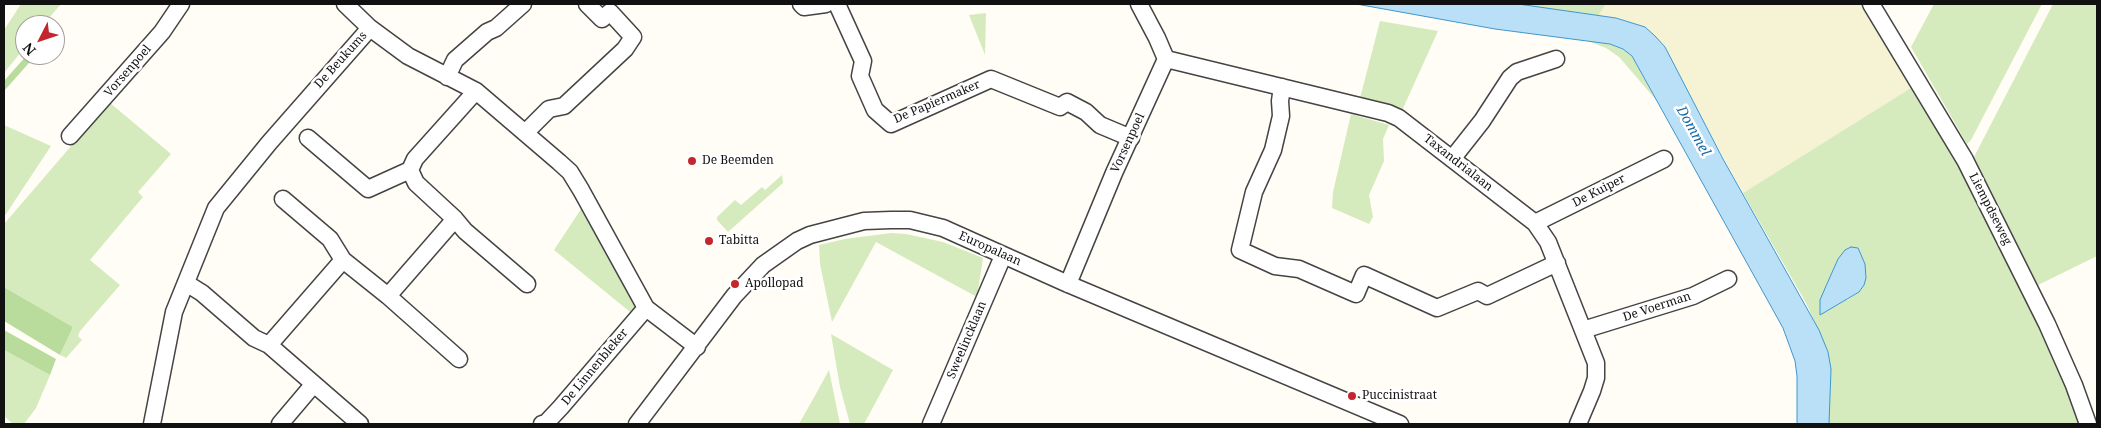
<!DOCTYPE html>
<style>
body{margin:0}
#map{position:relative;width:2101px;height:428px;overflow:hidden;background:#fffdf5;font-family:"Noto Serif",serif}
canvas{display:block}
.frame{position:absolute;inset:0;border:5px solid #111;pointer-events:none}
.north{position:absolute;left:15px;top:15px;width:50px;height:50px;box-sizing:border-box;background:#fff;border:1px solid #a0a0a0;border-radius:50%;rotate:229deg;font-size:14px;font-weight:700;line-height:20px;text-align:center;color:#111}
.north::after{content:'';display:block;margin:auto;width:18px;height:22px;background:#c4262e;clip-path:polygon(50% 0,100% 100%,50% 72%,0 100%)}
</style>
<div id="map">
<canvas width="2101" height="428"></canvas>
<div class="frame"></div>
<div class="north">N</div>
</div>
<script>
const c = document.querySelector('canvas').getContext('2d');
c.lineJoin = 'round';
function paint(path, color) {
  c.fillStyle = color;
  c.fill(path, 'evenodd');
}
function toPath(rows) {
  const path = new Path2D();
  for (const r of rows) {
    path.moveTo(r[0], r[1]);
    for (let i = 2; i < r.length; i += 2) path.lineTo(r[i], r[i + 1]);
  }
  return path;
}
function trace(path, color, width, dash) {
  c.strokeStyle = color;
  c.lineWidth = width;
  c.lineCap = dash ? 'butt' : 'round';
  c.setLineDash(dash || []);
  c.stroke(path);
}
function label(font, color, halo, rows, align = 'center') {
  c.font = font + ' "Noto Serif",serif';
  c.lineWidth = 5;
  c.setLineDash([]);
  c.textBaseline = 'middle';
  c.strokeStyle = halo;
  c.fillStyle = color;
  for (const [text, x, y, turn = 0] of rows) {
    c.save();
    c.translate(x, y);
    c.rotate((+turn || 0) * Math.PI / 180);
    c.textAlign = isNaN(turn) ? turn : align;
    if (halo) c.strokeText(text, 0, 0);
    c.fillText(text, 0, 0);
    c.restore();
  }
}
paint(toPath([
 [1606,4,1863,4,1914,86,1743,193,1689,95,1665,47,1645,27,1616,18,1598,16]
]), '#f6f3d4');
paint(toPath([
 [21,4,61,4,43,25,25,25,25,47,4,73,4,30],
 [1518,4,1606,4,1598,16],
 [1934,4,2042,4,1971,140,1967,144,1911,47],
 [2053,4,2097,4,2097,256,2038,285,1974,157],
 [986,13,985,55,969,15],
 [1380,21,1438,31,1400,115,1359,102],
 [1585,40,1610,44,1623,49,1632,56,1657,101,1619,57,1606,48],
 [1914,86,1961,163,2051,348,2081,424,1829,424,1831,369,1828,352,1806,303,1743,193],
 [1838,259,1864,285,1859,292,1847,300,1826,286],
 [109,102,171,154,138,192,143,197,90,260,120,285,80,331,78,336,82,340,66,358,60,355,73,327,4,287,4,224],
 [1351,114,1389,125,1383,139,1384,161,1369,195,1373,217,1369,224,1332,208,1333,192],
 [4,125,51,146,4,217],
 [782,175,783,183,728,232,717,220,717,217,735,200,741,205,762,187,765,190],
 [581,209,610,254,641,310,635,316,554,250],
 [891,233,906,234,943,242,983,258,977,297,876,242,832,322,820,264,819,245,845,239],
 [831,334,893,370,864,424,850,424,840,387],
 [4,350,50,375,36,408,24,424,13,424,4,416],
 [829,370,840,424,799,424,817,392]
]), '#d5ebbd');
paint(toPath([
 [27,55,36,55,4,91,4,81],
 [4,287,73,327,60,355,4,321],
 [4,330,56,359,50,375,4,350]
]), '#b9dc9c');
const water = toPath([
 [1356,4,1518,4,1616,18,1645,27,1655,36,1665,47,1723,159,1819,330,1828,352,1831,369,1829,424,1797,424,1797,376,1795,361,1783,328,1632,56,1623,49,1610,44,1495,29,1356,4],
 [1851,247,1858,248,1865,264,1866,278,1864,285,1859,292,1820,315,1820,300,1826,286,1838,259,1845,250,1851,247]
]);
paint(water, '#b9e0f7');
trace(water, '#3f96cf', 1);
const minor = toPath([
 [345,4,370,28],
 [801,4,804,7,826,4],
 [837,4,863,61,860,76,875,110,891,124,991,79,1060,107,1067,102,1086,112,1100,125,1131,138],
 [1871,4,1965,160,2047,324,2074,385,2088,424],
 [1166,59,1388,113,1399,118,1535,223,1548,242,1596,363,1596,378,1592,391,1578,424],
 [447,77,455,60,487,32,496,28,523,4],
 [1282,87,1280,101,1281,116,1273,150,1254,192,1240,250,1275,266,1299,269,1356,294,1364,275,1437,308,1478,291,1487,296,1557,263],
 [476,91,415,159,410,170,416,183,455,219,465,231,527,284],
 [525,133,549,109,564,106,625,49,633,37,610,12,602,19,587,4],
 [70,136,162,32,181,4],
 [308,138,368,189,410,170],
 [1452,159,1482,121,1510,78,1517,72,1556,59],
 [283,199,330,239,343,260,388,296,459,359],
 [1535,223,1664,159],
 [186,283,202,293,254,338,269,345,360,424],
 [1068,284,1114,173,1166,59,1157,38,1139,4],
 [388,296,455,219],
 [1583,330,1693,296,1728,279],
 [269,345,343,260],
 [152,424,174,312,216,208,269,143,370,28,408,56,476,91,559,162,570,172,581,190,646,308,697,347],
 [280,424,313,385],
 [542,424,546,423,561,407,646,308],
 [637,424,734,296,763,265,797,241,810,235,864,221,891,220,910,220,943,228,1068,284,1400,424],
 [931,424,1003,256]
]);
trace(minor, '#444', 19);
trace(minor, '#fff', 16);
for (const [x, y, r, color] of [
 [692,161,5,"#c4262e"],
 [709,241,5,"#c4262e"],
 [735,284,5,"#c4262e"],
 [1352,396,5,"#c4262e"]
]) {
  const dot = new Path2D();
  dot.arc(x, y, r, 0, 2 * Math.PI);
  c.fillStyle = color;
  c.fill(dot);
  trace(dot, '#fff', 2);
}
label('12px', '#111', '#fff', [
 ["De Beukums",341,60,-48],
 ["Vorsenpoel",128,71,-49],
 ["De Papiermaker",937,102,-23],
 ["Vorsenpoel",1128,143,-65],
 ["Taxandrialaan",1458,163,38],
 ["De Kuiper",1599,191,-27],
 ["Liempdseweg",1990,209,63],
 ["Europalaan",990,249,24],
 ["De Voerman",1657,307,-18],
 ["Sweelincklaan",967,340,-67],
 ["De Linnenbleker",595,367,-50]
]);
label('12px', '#111', '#fff', [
 ["De Beemden",702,161],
 ["Tabitta",719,241],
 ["Apollopad",745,284],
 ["Puccinistraat",1362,396]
], 'left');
label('italic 14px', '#1768a6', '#fff', [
 ["Dommel",1693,131,61]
]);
</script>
